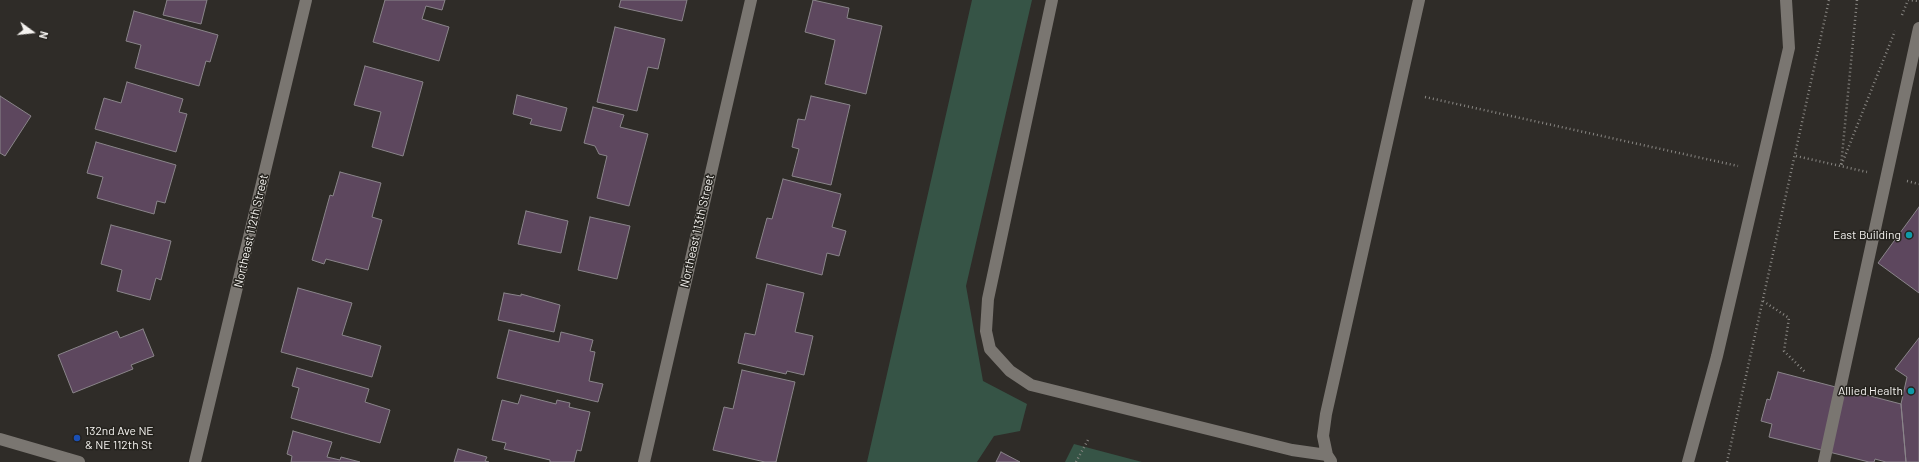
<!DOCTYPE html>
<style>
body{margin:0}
#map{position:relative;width:1919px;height:462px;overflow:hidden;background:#2f2c28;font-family:Barlow,sans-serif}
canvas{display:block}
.north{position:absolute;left:12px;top:12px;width:40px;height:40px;-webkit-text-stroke:3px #25231e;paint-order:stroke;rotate:105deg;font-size:11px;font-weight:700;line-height:16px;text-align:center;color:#f4f2ef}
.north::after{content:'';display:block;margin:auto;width:14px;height:18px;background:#f4f2ef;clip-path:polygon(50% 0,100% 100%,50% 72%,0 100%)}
</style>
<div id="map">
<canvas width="1919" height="462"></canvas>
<div class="north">N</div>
</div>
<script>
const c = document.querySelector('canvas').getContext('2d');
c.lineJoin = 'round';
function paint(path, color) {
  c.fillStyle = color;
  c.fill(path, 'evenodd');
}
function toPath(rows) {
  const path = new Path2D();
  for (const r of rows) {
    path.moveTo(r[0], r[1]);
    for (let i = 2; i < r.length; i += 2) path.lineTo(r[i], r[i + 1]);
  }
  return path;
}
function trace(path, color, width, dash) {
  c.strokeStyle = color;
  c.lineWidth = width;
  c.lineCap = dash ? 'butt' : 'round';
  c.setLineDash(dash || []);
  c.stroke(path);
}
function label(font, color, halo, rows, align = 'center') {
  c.font = font + ' Barlow,sans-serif';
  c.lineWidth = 3;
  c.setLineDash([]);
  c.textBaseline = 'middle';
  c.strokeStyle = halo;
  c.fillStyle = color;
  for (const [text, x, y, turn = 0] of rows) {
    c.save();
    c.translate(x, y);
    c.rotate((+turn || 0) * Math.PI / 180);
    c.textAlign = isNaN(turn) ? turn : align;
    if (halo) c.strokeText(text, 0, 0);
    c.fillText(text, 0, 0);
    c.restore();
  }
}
paint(toPath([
 [972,0,1032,0,966,286,983,381,1027,404,1020,431,994,436,977,462,867,462],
 [1074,444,1142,462,1065,462]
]), '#365446');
const building = toPath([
 [167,0,207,0,201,24,163,15,167,0],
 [385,0,445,0,442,10,426,6,422,19,449,27,439,61,373,42,385,0],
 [621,0,687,0,682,21,619,7,621,0],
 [813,0,849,8,847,18,882,26,866,94,825,84,835,40,805,32,813,0],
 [134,11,218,35,210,62,206,61,199,86,135,68,141,45,126,41,134,11],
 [615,27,665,39,658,69,648,67,637,111,597,102,615,27],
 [365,66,423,82,403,156,372,147,381,112,354,105,365,66],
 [127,82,183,99,179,112,187,114,176,152,95,129,104,98,121,103,127,82],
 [517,95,567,108,561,131,530,124,532,119,513,114,517,95],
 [0,96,31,116,5,156,0,153,0,96],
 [811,96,850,105,831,185,792,176,799,149,792,147,798,119,805,120,811,96],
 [593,107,624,115,620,127,648,134,629,206,597,198,607,156,599,154,595,146,584,143,593,107],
 [96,142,176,165,165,203,157,201,154,214,97,198,103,177,87,173,96,142],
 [340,172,381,183,372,217,382,220,368,270,326,259,324,264,312,260,330,195,333,196,340,172],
 [783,179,841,194,832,227,846,231,839,256,827,253,822,275,756,258,767,218,772,219,783,179],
 [1919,207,1919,293,1878,263,1919,207],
 [526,211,568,221,561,253,518,244,526,211],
 [590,217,630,226,617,279,578,270,590,217],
 [111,225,171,241,161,280,156,278,150,300,117,291,122,270,101,264,111,225],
 [767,284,804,293,795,332,813,336,804,375,787,371,786,374,738,363,745,333,755,335,767,284],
 [298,288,352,303,342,335,381,346,372,377,281,352,298,288],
 [504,293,521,296,521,294,560,305,554,332,498,320,504,293],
 [143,329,154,356,131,365,133,369,73,393,58,355,117,331,120,338,143,329],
 [509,330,559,342,561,332,593,340,590,351,595,352,589,381,603,384,598,402,497,378,509,330],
 [1919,338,1919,462,1906,462,1901,404,1907,377,1895,369,1919,338],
 [297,368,369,389,365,402,390,410,380,443,291,418,299,388,292,386,297,368],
 [742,370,795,382,776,462,765,462,713,450,724,407,733,409,742,370],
 [1778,372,1901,404,1906,462,1886,462,1875,459,1874,462,1869,462,1769,437,1772,424,1761,421,1767,399,1770,400,1778,372],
 [521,395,556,404,557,400,570,403,569,407,590,412,581,451,577,450,574,462,550,462,550,460,504,449,506,443,492,440,502,400,518,404,521,395],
 [293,431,332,442,327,457,340,460,341,457,360,462,291,462,292,456,287,454,293,431],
 [458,449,487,457,485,461,489,462,454,462,458,449],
 [1001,452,1020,462,996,462,1001,452]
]);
paint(building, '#5d475e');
trace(building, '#8a858a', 1);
trace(toPath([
 [1857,0,1841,166,1895,31],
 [1902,15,1908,0,1919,1],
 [1425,97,1738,166],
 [1796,156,1867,172],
 [1907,181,1919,184],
 [1763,301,1789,318,1784,351,1805,372],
 [1076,462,1089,438],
 [1727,462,1829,0]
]), '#8a8884', 2.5, [1, 3]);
trace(toPath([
 [1052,0,988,299,986,331,990,349,1010,371,1031,385,1292,450,1327,455],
 [0,439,79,462],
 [1331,461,1327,455,1323,436,1326,414,1419,0],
 [195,462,306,0],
 [644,462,751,0],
 [1688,462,1717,356,1789,48,1786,0],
 [1824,462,1919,28]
]), '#7a7671', 12);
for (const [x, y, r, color] of [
 [1909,235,4,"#0f9aa8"],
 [1911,391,4,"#0f9aa8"],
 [77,438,4,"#1a4fb4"]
]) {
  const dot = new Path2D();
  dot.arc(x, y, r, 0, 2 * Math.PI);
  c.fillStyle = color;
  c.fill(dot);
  trace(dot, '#25231e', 1.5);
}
label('12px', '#f4f2ef', '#25231e', [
 ["Northeast 112th Street",251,231,-77],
 ["Northeast 113th Street",697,231,-77]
]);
label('12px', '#f4f2ef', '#25231e', [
 ["East Building",1901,235],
 ["Allied Health",1903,391],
 ["132nd Ave NE",85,431,"left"],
 ["& NE 112th St",85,445,"left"]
], 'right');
</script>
